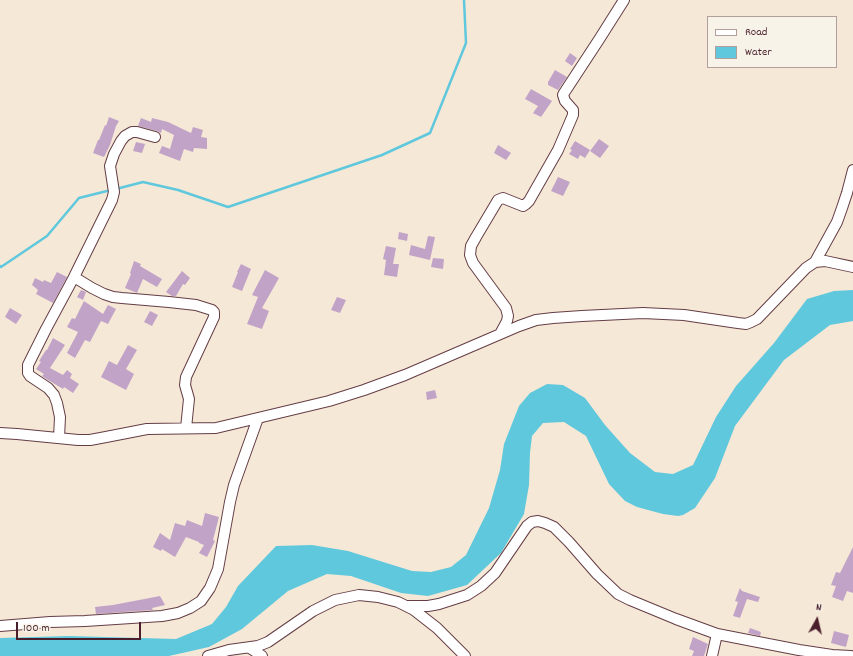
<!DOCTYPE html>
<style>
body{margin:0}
#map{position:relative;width:853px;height:656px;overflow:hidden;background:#f6e8d6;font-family:Dekko,sans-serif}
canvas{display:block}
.legend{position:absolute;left:707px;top:16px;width:130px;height:52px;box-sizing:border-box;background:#f7f3e8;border:1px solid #b29e9c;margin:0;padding:5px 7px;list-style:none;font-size:12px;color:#4a1f2b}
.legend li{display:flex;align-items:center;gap:8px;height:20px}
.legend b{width:20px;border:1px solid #b29e9c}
.north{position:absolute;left:797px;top:600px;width:40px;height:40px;-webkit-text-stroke:3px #f7f3e8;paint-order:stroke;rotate:8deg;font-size:11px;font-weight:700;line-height:16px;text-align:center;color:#4a1f2b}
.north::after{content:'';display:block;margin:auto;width:14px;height:18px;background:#4a1f2b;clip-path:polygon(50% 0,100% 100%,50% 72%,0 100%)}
.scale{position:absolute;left:16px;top:622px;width:125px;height:18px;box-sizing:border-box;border:2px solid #4a1f2b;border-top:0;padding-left:5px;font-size:12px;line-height:14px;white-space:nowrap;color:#4a1f2b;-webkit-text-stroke:3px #f7f3e8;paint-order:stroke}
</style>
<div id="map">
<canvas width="853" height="656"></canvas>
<ul class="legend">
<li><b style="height:5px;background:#fff"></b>Road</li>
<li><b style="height:11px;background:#60c8dd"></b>Water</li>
</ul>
<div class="north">N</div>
<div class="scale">100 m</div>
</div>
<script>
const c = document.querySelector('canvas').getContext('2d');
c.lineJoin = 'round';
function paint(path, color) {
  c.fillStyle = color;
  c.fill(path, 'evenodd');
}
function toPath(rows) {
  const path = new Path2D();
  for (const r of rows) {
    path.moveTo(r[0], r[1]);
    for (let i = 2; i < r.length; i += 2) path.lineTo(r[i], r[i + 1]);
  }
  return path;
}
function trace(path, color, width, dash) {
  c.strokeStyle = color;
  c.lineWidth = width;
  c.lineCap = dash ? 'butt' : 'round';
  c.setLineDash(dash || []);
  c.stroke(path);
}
paint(toPath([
 [853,290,853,321,830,325,784,360,735,426,715,478,695,508,683,515,678,516,663,514,637,507,625,501,609,484,586,436,564,422,543,423,532,436,530,453,529,485,524,514,501,553,467,585,428,596,401,593,351,576,327,574,288,591,242,629,209,647,169,656,0,656,0,638,69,636,176,639,212,624,226,607,238,586,276,546,312,545,348,551,412,571,431,572,451,567,466,555,489,508,500,470,504,444,519,406,530,393,547,384,563,385,585,398,605,425,630,453,655,472,673,474,693,465,716,417,736,386,774,343,807,299,834,291]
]), '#60c8dd');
trace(toPath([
 [116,189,143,182,178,190,228,207,382,155,430,133,466,43,464,0],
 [0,266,1,267,47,236,79,198,111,190]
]), '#60c8dd', 2.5);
paint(toPath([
 [570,53,577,58,572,66,565,61],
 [555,70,567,77,558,90,548,85,548,82],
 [531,89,552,101,541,117,533,113,538,106,525,99],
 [109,117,119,121,116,126,110,145,104,157,93,153,98,140,99,140,105,125,106,126],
 [141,118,151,122,152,118,168,122,191,133,193,127,203,130,201,137,207,138,207,149,194,148,193,152,184,149,180,161,159,153,162,146,170,149,174,135,162,129,161,133,157,131,138,126],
 [599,139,609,146,600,158,590,151],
 [575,141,590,150,585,158,580,155,578,159,569,154,572,150,570,149],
 [136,142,145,144,142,153,133,151],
 [498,145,511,153,506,160,494,153],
 [558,177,570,182,563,196,551,191],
 [399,232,408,234,407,241,398,239],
 [428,236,435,237,430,260,409,255,411,245,425,249],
 [386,246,396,248,393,264,399,264,397,277,384,275,386,260,383,259],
 [433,258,444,259,443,269,431,267],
 [134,261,141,264,140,266,162,279,157,287,143,279,137,293,125,288,131,274,130,273],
 [241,264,251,269,242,291,232,287,238,272,237,272],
 [265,270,279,278,262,308,269,311,262,329,247,324,258,297,252,295],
 [182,271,190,278,185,285,183,284,176,296,172,296,166,292],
 [57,272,67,277,53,303,36,294,38,290,32,285,35,278,43,282,44,280,51,283],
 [81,290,86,292,83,300,77,297],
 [337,297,346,300,340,313,331,310],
 [84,301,103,314,108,305,116,309,108,324,101,321,90,342,85,340,75,358,67,353,78,332,67,327,72,318,75,319],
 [10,308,22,315,16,324,5,317],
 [150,311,158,315,152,326,144,322],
 [53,338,65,345,50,368,63,375,67,370,72,374,70,378,79,384,73,393,64,387,63,389,48,380,42,376,44,374,36,369,41,362,39,361,46,350,47,350],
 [128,345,137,350,126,369,134,374,126,390,101,377,109,361,117,365],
 [435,390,437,398,427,400,426,392],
 [205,513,219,517,213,540,215,541,207,557,199,553,204,545,199,543,199,542,186,537,175,557,162,549,161,551,153,547,160,533,170,540,175,523,185,526,187,520,202,526],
 [853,547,853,593,847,591,843,601,832,597,836,586,831,585,836,572,840,573],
 [740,588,742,591,760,597,758,602,747,599,740,618,733,616,738,602,735,601],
 [160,596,165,605,152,608,153,610,96,614,95,607,113,605],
 [750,628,761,632,760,636,748,633],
 [834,631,849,635,846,647,831,643],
 [693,637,708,644,704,656,692,656,694,651,689,649]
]), '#c2a3c8');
const minor = toPath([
 [815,262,837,222,842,208,847,193,853,170],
 [74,277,92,288,104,294,113,297,122,298,169,302,196,305,212,310,214,312,214,317,186,377,185,385,189,399,186,428],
 [500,334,507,321,508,316,506,308,473,263,470,255,471,246,476,237,498,200,503,198,523,206,526,204,529,201,558,150,573,115,573,110,565,101,563,95,564,93,600,38,624,0],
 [0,433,17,434,78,440,90,440,106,437,147,429,216,428,329,401,364,390,405,375,519,326,536,320,553,318,582,316,643,313,684,315,738,323,746,324,751,322,757,319,806,268,815,262,825,261,853,267],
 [59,438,60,417,57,403,54,395,48,388,30,376,28,373,28,365,46,329,74,277,112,200,114,192,110,166,114,154,121,141,125,136,132,132,137,132,155,137],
 [407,606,428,606,439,604,467,595,481,586,495,573,527,526,532,522,538,521,545,523,554,527,569,542,597,574,618,594,630,600,676,619,717,634],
 [0,626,50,622,85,621,162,616,178,613,190,608,201,601,210,588,218,569,230,502,234,485,258,418],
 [250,648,262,656],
 [208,656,229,650,258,646,268,642,313,611,335,600,359,595,378,597,398,602,414,610,437,628,465,656],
 [712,656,717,634,799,650,832,655,851,656]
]);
trace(minor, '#643d45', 12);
trace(minor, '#fff', 10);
</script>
